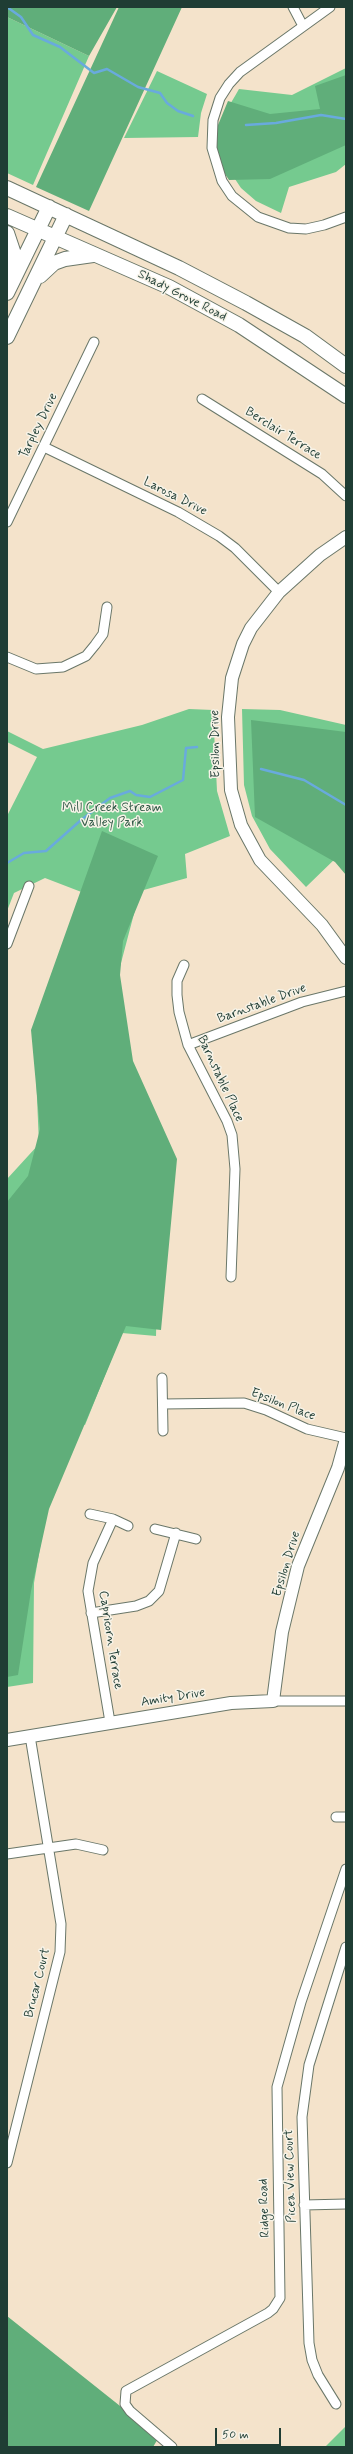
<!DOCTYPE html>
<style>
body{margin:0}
#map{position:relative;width:353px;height:2454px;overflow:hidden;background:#f4e3cb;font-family:Mynerve,sans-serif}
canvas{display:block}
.frame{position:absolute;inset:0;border:8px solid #1f3d34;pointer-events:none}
.scale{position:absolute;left:215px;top:2428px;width:66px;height:18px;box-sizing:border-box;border:2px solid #1f3d34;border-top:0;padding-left:5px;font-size:12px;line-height:14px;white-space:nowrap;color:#1f3d34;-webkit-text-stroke:3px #f7f3e8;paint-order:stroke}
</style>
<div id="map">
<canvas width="353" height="2454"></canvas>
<div class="frame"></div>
<div class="scale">50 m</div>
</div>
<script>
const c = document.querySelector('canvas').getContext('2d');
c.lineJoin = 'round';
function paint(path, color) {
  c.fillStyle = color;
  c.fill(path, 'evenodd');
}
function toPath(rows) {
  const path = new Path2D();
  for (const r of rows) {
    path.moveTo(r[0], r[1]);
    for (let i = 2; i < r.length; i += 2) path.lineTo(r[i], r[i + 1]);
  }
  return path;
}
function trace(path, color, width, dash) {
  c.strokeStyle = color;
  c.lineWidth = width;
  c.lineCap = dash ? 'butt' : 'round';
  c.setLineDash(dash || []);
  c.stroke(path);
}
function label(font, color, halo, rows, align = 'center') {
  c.font = font + ' Mynerve,sans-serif';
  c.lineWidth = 3;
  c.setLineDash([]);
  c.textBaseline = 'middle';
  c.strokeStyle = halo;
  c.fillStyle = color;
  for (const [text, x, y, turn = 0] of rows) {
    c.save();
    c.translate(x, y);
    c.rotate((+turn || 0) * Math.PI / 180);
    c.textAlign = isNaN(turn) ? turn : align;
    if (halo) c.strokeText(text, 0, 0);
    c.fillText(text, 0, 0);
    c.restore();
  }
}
paint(toPath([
 [7,17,89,56,33,185,7,173],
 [346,68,346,164,336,172,289,187,281,213,256,201,241,188,231,173,229,106,235,96,239,89,292,95],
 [157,71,207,94,201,113,198,137,124,138],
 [189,709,213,710,217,791,230,836,185,854,187,878,140,891,107,1016,160,1158,156,1336,122,1333,85,1425,81,1423,47,1507,34,1583,33,1683,7,1687,7,1179,39,1144,34,1029,84,893,45,878,14,893,7,911,7,816,37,757,7,742,7,731,43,749,142,725],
 [242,709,280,710,346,725,346,863,338,856,306,887,270,849,252,816,244,785],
 [346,2426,346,2447,324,2447,325,2447]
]), '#75ca8f');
paint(toPath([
 [7,7,117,7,89,56,7,17],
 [119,7,182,7,89,211,36,187],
 [346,75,346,145,270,179,229,180,219,165,216,143,218,125,228,101,270,114,320,109,315,86],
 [251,720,346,732,346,875,335,862,255,817],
 [102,831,158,856,123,941,120,975,133,1061,177,1159,161,1330,126,1326,49,1509,31,1591,18,1675,7,1677,7,1202,28,1176,40,1129,31,1030],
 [7,2316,159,2437,153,2447,7,2447]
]), '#60ae7a');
trace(toPath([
 [7,7,21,17,33,35,60,47,94,73,107,69,138,87,160,93,167,103,178,111,193,116],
 [246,125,276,123,321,115,346,119],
 [261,769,304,780,346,805],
 [7,863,24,853,46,851,81,820,110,798,130,791,136,795,150,797,183,780,186,748,197,747]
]), '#69aadd', 2.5);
const street = toPath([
 [293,7,303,26],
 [330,7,240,72,229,84,220,98,213,120,212,148,222,181,232,196,258,217,289,228,306,229,324,225,346,217],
 [202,399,322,474,346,496],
 [44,447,178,512,219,536,235,548,279,592],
 [7,522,94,342],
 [7,657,36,669,63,667,86,656,95,645,103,634,107,607],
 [7,944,29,886],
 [184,965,177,981,177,995,179,1012,188,1045,227,1121,232,1135,235,1169,231,1277],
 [188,1045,302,1002,346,991],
 [162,1378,163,1431],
 [163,1404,244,1403,266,1410,307,1429,346,1438],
 [90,1514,113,1519,128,1526],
 [155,1529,196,1539],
 [91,1613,136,1606,149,1601,159,1591,176,1533],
 [273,1701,346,1701],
 [110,1722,88,1591,93,1563,113,1519],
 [336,1817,346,1817],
 [7,1854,76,1844,103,1850],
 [7,2163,60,1952,61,1924,30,1736],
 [304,2205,346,2204],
 [336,2404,318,2375,312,2360,309,2343,302,2117,309,2065,346,1947],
 [172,2447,130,2411,125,2404,126,2391,268,2313,273,2309,280,2298,277,2087,301,2002,346,1869]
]);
const secondary = toPath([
 [346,537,320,555,279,592,251,628,243,644,232,678,228,717,231,790,241,825,260,860,322,925,346,958],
 [7,1740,231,1703,273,1701,282,1632,298,1566,338,1468,346,1439]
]);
const primary = toPath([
 [7,188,179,268,246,303,305,336,346,366],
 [7,216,169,287,239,325,346,396],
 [7,233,14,254,15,276],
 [40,276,54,263,65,259,93,255],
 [7,293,49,207],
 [7,337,66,215]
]);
trace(street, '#6a7769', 11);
trace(secondary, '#6a7769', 14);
trace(primary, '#6a7769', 16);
trace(street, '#fff', 9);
trace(secondary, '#fff', 12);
trace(primary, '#fff', 14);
label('13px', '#1f3d34', '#f7f3e8', [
 ["Shady Grove Road",182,296,27],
 ["Tarpley Drive",39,426,-64],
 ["Berclair Terrace",283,434,32],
 ["Larosa Drive",175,497,27],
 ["Epsilon Drive",216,744,-91],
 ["Barnstable Drive",262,1004,-20],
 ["Barnstable Place",220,1079,65],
 ["Epsilon Place",283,1405,21],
 ["Epsilon Drive",287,1564,-73],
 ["Capricorn Terrace",110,1640,81],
 ["Amity Drive",173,1698,-9],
 ["Brucar Court",38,1983,-76],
 ["Picea View Court",291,2176,-92],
 ["Ridge Road",265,2208,-92]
]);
label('13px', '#305946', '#f7f3e8', [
 ["Mill Creek Stream",112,808],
 ["Valley Park",112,823]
]);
</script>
